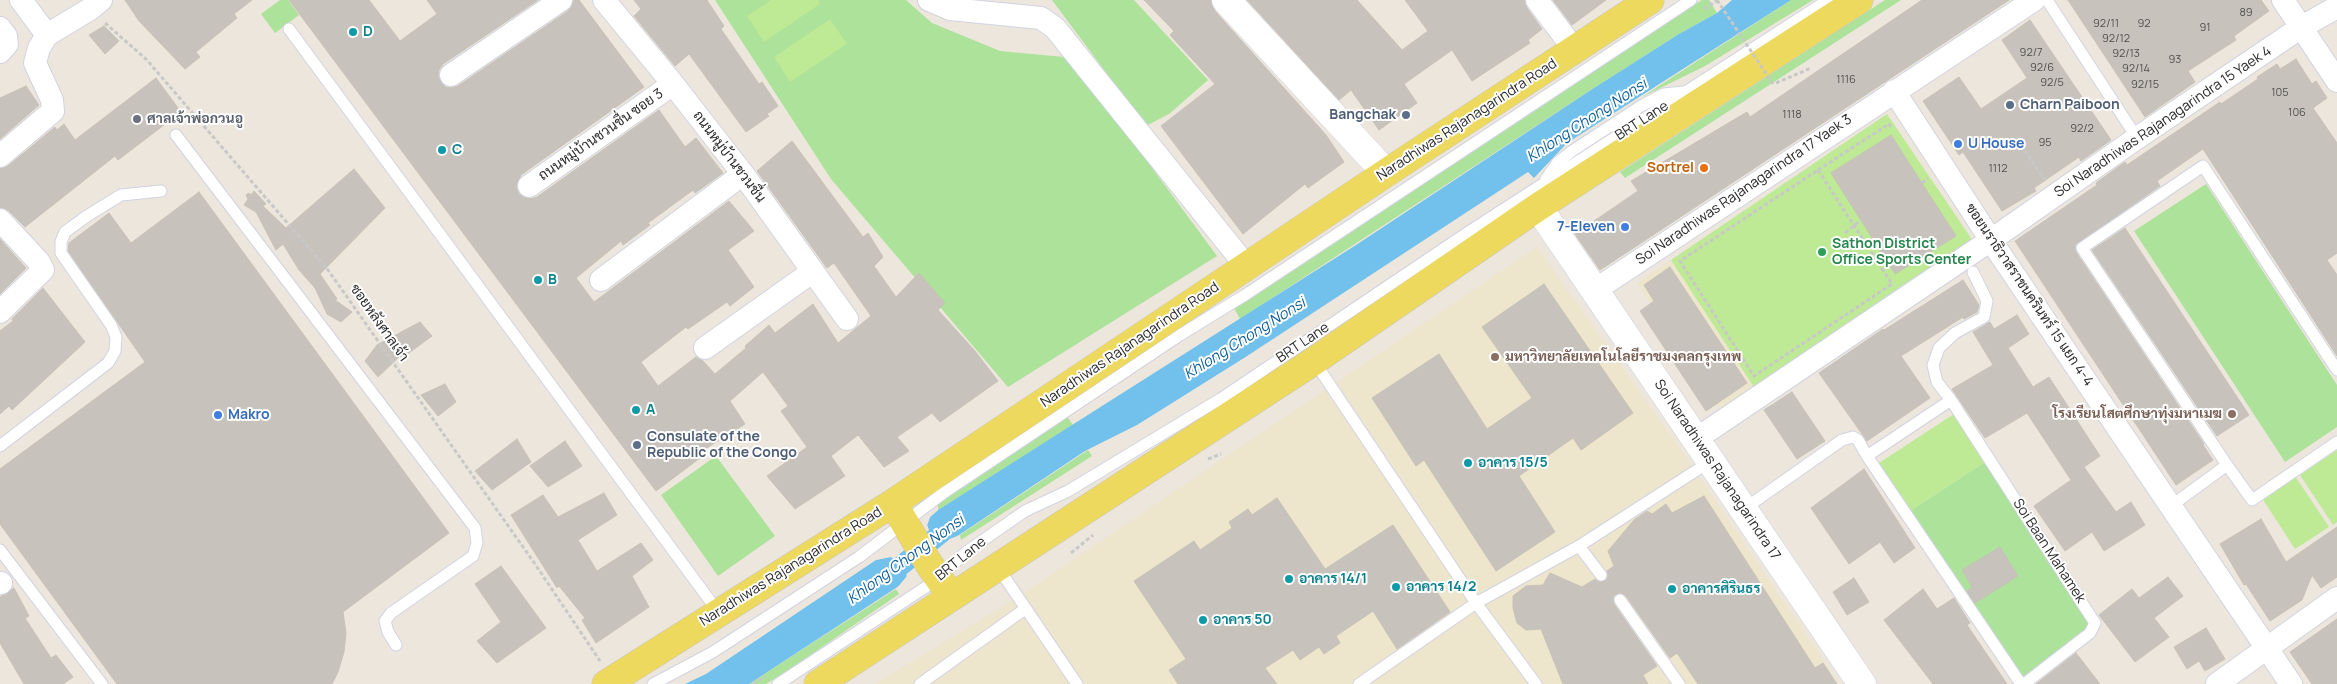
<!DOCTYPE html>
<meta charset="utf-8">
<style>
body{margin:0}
canvas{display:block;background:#ece6dc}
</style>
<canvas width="2337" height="684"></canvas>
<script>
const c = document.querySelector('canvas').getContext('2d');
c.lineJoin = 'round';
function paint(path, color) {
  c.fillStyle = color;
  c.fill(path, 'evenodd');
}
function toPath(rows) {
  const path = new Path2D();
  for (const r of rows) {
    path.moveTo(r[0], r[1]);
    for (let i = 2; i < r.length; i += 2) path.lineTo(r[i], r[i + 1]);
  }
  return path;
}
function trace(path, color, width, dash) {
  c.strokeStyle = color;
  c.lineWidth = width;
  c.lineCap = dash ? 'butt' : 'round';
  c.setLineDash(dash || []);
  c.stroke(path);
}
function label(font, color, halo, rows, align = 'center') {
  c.font = font + ' Manrope,Sarabun,sans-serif';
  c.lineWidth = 4;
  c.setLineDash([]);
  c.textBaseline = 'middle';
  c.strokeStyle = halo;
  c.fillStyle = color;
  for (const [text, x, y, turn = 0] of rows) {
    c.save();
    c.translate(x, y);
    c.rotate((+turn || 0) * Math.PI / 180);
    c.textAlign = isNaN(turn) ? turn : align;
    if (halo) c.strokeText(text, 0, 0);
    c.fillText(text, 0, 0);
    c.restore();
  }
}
paint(toPath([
 [1537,247,1692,466,1839,684,875,684,1018,597],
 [1671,260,1756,390,1722,412,1637,283]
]), '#ede5cc');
paint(toPath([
 [280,0,288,0,299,15,275,33,261,14],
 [715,0,906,0,932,23,1000,51,1064,57,1090,84,1217,256,1008,387,831,179],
 [1052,0,1134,0,1208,80,1169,114,1146,126],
 [1702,0,1709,0,1717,13,1679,34,1594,88,1240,319,1233,306,1552,96],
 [1791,0,1813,0,1705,66,1642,97],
 [1885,0,1901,0,1625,178,1620,172],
 [2206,184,2337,385,2337,427,2285,462,2134,231],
 [1066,415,1073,425,938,510,938,502],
 [1088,450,1092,456,961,540,960,535],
 [716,456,775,536,718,576,661,495],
 [1985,462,2089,620,2090,628,2023,679,1910,511],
 [896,589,899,594,790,669,766,684,749,684]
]), '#ace299');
paint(toPath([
 [771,0,818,0,820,4,764,42,747,16],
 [830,19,847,44,790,82,774,57],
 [1887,114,1975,244,1756,390,1671,260],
 [1954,414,1985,462,1910,511,1879,463],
 [2337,450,2337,522,2333,525,2300,475],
 [2295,476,2329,527,2295,549,2262,498]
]), '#bee995');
paint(toPath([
 [1732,0,1791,0,1567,143,1534,178,1528,172,1244,358,1137,425,1085,451,956,537,944,541,936,540,930,533,927,525,930,517,938,510,1356,245,1594,88,1679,34,1717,13],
 [890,557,897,559,904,567,907,576,902,584,749,684,685,684,706,674,876,560]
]), '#71c1ec');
paint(toPath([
 [938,507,938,510,930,517,927,525,930,533,936,540,944,541,960,535,960,537,957,540,944,544,935,542,928,534,925,525,928,516],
 [890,555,899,558,907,566,910,576,908,582,897,591,896,589,907,576,904,567,897,559,890,557,876,560,875,558]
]), '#ece6dc');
trace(toPath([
 [882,581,955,522]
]), '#71c1ec', 20);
const building = toPath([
 [125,0,252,0,234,14,237,18,196,52,200,57,185,69,139,21,125,0],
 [289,0,369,0,400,41,437,14,427,0,538,0,443,64,439,70,438,76,445,87,451,88,458,86,568,11,574,0,579,0,644,87,521,175,516,187,519,194,530,199,537,197,659,110,685,147,696,138,723,173,695,193,693,190,648,223,650,225,623,245,621,241,576,278,594,302,729,201,754,231,728,250,754,287,730,306,727,302,688,329,686,327,641,362,658,386,696,357,703,361,715,374,746,348,745,346,769,325,775,333,813,304,838,343,871,316,834,263,827,268,757,171,792,141,863,237,868,233,883,257,874,266,896,297,919,273,945,303,938,310,975,351,998,381,940,422,932,413,897,437,909,451,884,467,858,435,831,456,845,476,795,509,767,476,807,447,781,411,788,406,763,372,730,401,745,424,705,449,708,452,656,491,289,0],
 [634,0,707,0,724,26,721,29,759,84,762,82,778,106,767,114,769,116,746,132,689,54,675,66,634,16,641,9,634,0],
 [1144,0,1211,0,1215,11,1326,135,1344,162,1308,188,1305,184,1243,234,1161,126,1215,84,1170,35,1174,31,1144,0],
 [1247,0,1357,0,1402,50,1428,31,1405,0,1524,0,1527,8,1542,29,1528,40,1530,43,1472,81,1452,50,1404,84,1417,103,1379,130,1351,90,1339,100,1247,0],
 [1553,0,1606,0,1572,25,1553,0],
 [1922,0,2009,0,1600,270,1575,234,1638,191,1631,181,1747,112,1750,117,1922,0],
 [2068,0,2261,0,2269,11,2234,36,2236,40,2188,71,2195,82,2145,117,2068,0],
 [2030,20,2111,140,2081,161,2079,157,2034,188,2036,191,2002,211,1963,152,1959,155,1923,101,1959,77,1981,109,2027,78,2002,40,2030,20],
 [104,26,119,41,105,54,89,35,104,26],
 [2296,59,2312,84,2316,81,2327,98,2313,108,2337,143,2337,253,2327,260,2337,275,2337,356,2203,149,2157,181,2160,186,2075,245,2076,252,2204,444,2203,445,2213,460,2176,485,2015,241,2097,185,2096,183,2125,162,2127,165,2220,102,2221,104,2258,79,2257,77,2277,64,2280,69,2296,59],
 [156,78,181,112,118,160,115,156,25,227,9,211,0,207,0,169,8,166,55,127,57,130,64,124,75,140,156,78],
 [26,86,39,105,0,139,0,98,26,86],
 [1891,135,1956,236,1895,274,1831,173,1891,135],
 [354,169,385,208,320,274,337,299,335,300,352,312,341,322,327,314,315,288,299,270,283,244,276,250,256,212,244,205,248,199,246,195,249,193,251,195,254,191,266,204,263,206,286,228,354,169],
 [199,192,449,533,343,612,346,633,344,652,338,672,332,684,117,684,0,524,0,469,145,362,68,251,69,243,109,213,131,243,199,192],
 [2125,228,2249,415,2217,436,2092,250,2125,228],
 [0,239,26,268,0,294,0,239],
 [1670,267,1747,383,1706,411,1640,311,1654,301,1644,285,1670,267],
 [1963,280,1979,305,1977,312,1964,319,1963,317,1901,356,1930,398,1867,441,1819,373,1883,329,1884,330,1963,280],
 [1544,284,1633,413,1581,450,1573,438,1519,476,1555,532,1496,571,1424,460,1416,466,1372,398,1439,354,1487,429,1532,398,1482,327,1544,284],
 [43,288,85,342,12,410,9,406,0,414,0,331,13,321,12,319,43,288],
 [2017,315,2029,334,2008,348,2033,387,2049,377,2100,456,2084,467,2116,512,2131,502,2145,525,2104,551,2092,532,2065,551,2034,506,2071,480,2027,413,1985,438,1952,389,1993,365,1973,332,1990,322,1994,329,2017,315],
 [420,322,432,336,402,358,400,356,378,377,365,361,377,345,420,322],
 [445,384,456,402,438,416,421,395,445,384],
 [1792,392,1825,441,1797,459,1764,410,1792,392],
 [517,439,531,462,492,490,475,471,517,439],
 [565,441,582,466,548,487,530,466,565,441],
 [1864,469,1915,548,1894,563,1880,542,1849,564,1811,508,1864,469],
 [604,493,617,515,578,540,597,571,641,543,653,560,632,576,649,607,596,643,582,620,585,618,559,586,557,588,511,515,543,495,558,517,604,493],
 [1704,496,1815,668,1823,663,1837,684,1698,684,1677,653,1670,658,1626,596,1620,593,1613,596,1614,604,1657,666,1643,675,1648,684,1563,684,1541,629,1526,630,1517,623,1513,608,1513,596,1526,586,1543,585,1550,573,1582,587,1595,579,1599,582,1605,581,1608,577,1607,571,1614,566,1608,551,1634,520,1647,511,1652,514,1666,504,1672,513,1704,496],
 [1277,498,1325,569,1393,525,1450,612,1397,649,1373,611,1336,636,1340,643,1324,654,1319,647,1300,660,1293,650,1265,668,1277,684,1178,684,1169,670,1186,659,1134,581,1194,541,1200,550,1232,528,1229,522,1248,509,1252,515,1277,498],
 [2261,519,2286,562,2337,527,2337,577,2321,588,2312,575,2302,600,2270,621,2246,584,2244,585,2220,544,2261,519],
 [2000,547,2018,576,1975,603,1967,591,1972,587,1962,570,2000,547],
 [501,566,546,628,497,663,477,641,501,622,475,584,501,566],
 [2168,577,2183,596,2154,618,2169,637,2135,662,2099,615,2132,589,2139,598,2168,577],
 [1854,578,1869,602,1847,615,1833,592,1854,578],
 [14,588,29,616,25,618,51,658,56,655,73,677,63,684,24,684,0,643,0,597,14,588],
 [1923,589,1937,609,1954,598,1970,623,1967,625,2007,684,1933,684,1884,620,1923,589],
 [2337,619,2337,684,2312,684,2290,652,2337,619],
 [2206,628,2225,659,2205,671,2199,661,2187,669,2174,647,2206,628],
 [2076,653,2100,684,2036,684,2076,653]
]);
paint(building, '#c7c3bc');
trace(building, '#c7c2b6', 1);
const service = toPath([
 [2047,0,2137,138],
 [289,29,719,613],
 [176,135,475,528,477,543,473,556,391,613,385,621,388,632,396,645],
 [1546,179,1558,162,1572,151,1641,106,1664,94,1683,92],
 [1314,361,1476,603,1536,684],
 [2337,370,2203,166,2082,248,2227,465,2252,500,2337,442],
 [1951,400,1937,382,1933,365,1939,348,1955,333,1984,317,1987,301,1973,272],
 [0,446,108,363,115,351,116,337,111,325,61,253,61,242,65,232,87,216,121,195,161,191],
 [1867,456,2021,684],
 [2171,506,2227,465],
 [1744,509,1842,440,1853,437,1858,440,1867,456,1951,400,2095,623,2090,633,2024,684],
 [1579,546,1601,575],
 [0,550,102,684],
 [997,566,1077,684],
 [1620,600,1679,684],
 [653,684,713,652,859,557,942,494,1180,335,1245,295,1691,0],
 [778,684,938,579,966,552,1025,511,1068,491,1222,398,1467,233,1828,0],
 [920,684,1025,609],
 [1359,684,1476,603,1579,546,1711,461]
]);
const minor = toPath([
 [21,0,47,35],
 [604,0,673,84,743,174,847,319],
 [929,0,950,9,1041,18,1055,28,1247,267],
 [1537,0,1574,49],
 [2283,0,2337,81],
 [0,28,6,36,7,44,0,52],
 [451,75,561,0],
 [1894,91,1998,251,2291,684],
 [0,156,53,111,52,100,35,63,39,48,47,35,90,9,101,0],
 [529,186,673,84],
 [0,220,39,262,43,270,0,312],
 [601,280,743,174],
 [1595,290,2034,0],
 [705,348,812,272],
 [1696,439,1991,240,2137,138,2300,28,2337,7],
 [0,583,1,583],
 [2217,684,2337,598]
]);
const tertiary = toPath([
 [1226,0,1386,173],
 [1538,207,1862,684]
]);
const primary = toPath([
 [893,503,929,564,951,596],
 [606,684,893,503,1386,173,1650,0],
 [818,684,1314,361,1538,207,1859,0]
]);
trace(service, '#d1d3e2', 13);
trace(minor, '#d1d3e2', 24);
trace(tertiary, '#d1d3e2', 29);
trace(primary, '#c8c8c8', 29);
trace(toPath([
 [1704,9,1718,0],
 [105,23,146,59,328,270,535,564,600,661],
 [1776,83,1811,68],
 [2021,145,2045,180],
 [1818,170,1892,284,1754,376,1680,261,1818,170],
 [1818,170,1889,124,1891,127],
 [1922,183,1928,178],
 [1845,233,1861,220],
 [1208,459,1221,454],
 [1071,553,1093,535],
 [753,684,765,676]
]), '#c8c8c8', 3, [4, 2.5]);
trace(service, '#fff', 11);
trace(minor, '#fff', 22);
trace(tertiary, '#fff', 28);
trace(primary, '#eed95f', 28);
trace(toPath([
 [1717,0,1773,84]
]), '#c8c8c8', 3, [4, 2.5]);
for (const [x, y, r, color] of [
 [353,32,5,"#0f9aa8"],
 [2010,105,5,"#5c6f8a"],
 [1406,115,5,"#5c6f8a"],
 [137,119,5,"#6b7280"],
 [1958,144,5,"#3f7fe0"],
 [442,150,5,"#0f9aa8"],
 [1704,168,5,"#e8710a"],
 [1625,227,5,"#3f7fe0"],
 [1822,252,5,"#2e9e5b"],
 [538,280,5,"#0f9aa8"],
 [1495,357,5,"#8d6e63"],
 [636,410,5,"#0f9aa8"],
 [2232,414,5,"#8d6e63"],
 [218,415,5,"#3f7fe0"],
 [637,445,5,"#5c6f8a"],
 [1468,463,5,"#0f9aa8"],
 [1289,579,5,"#0f9aa8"],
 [1396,587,5,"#0f9aa8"],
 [1672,589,5,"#0f9aa8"],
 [1203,620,5,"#0f9aa8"]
]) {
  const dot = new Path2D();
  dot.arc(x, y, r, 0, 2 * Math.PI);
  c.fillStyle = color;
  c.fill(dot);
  trace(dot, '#fff', 2);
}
label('11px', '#51504e', null, [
 ["89",2246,13],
 ["92/11",2106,24],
 ["92",2144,24],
 ["91",2205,28],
 ["92/12",2116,39],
 ["92/7",2031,53],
 ["92/13",2126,54],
 ["93",2175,60],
 ["92/6",2042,68],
 ["92/14",2136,69],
 ["1116",1846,80],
 ["92/5",2052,83],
 ["92/15",2145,85],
 ["105",2280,93],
 ["106",2297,113],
 ["1118",1792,115],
 ["92/2",2082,129],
 ["95",2045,143],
 ["1112",1998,169]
]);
label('bold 14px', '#0d838f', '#fff', [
 ["D",363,32],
 ["C",452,150],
 ["B",548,280],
 ["A",646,410],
 ["อาคาร 15/5",1478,463],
 ["อาคาร 14/1",1299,579],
 ["อาคาร 14/2",1406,587],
 ["อาคารศิรินธร",1682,589],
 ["อาคาร 50",1213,620]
], 'left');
label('bold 14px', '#4e5e75', '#fff', [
 ["Charn Paiboon",2020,105],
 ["Bangchak",1396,115,"right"],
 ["Consulate of the",647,437],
 ["Republic of the Congo",647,453]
], 'left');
label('bold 14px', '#5b616d', '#fff', [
 ["ศาลเจ้าพ่อกวนอู",147,119]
], 'left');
label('14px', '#2a2a2a', '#fff', [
 ["Naradhiwas Rajanagarindra Road",1467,120,-33],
 ["BRT Lane",1642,121,-33],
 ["Soi Naradhiwas Rajanagarindra 15 Yaek 4",2163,122,-34],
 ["ถนนหมู่บ้านชวนชื่น ซอย 3",601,135,-35],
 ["ถนนหมู่บ้านชวนชื่น",729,157,53],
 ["Soi Naradhiwas Rajanagarindra 17 Yaek 3",1744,190,-34],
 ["ซอยนราธิวาสราชนครินทร์ 15 แยก 4-4",2029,295,56],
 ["ซอยหลังศาลเจ้า",379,323,55],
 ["BRT Lane",1303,343,-34],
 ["Naradhiwas Rajanagarindra Road",1130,345,-34],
 ["Soi Naradhiwas Rajanagarindra 17",1717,470,56],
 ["Soi Baan Mahamek",2049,551,57],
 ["BRT Lane",961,559,-39],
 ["Naradhiwas Rajanagarindra Road",791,567,-32]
]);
label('bold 14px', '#366cbe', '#fff', [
 ["U House",1968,144],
 ["7-Eleven",1615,227,"right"],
 ["Makro",228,415]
], 'left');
label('bold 14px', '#c56008', '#fff', [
 ["Sortrel",1694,168]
], 'right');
label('bold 14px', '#27864d', '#fff', [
 ["Sathon District",1832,244],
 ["Office Sports Center",1832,260]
], 'left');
label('bold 14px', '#785e54', '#fff', [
 ["มหาวิทยาลัยเทคโนโลยีราชมงคลกรุงเทพ",1505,357],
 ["โรงเรียนโสตศึกษาทุ่งมหาเมฆ",2222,414,"right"]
], 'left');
label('italic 15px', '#105e98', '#fff', [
 ["Khlong Chong Nonsi",1587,121,-33],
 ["Khlong Chong Nonsi",1245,339,-32],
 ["Khlong Chong Nonsi",906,560,-36]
]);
</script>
